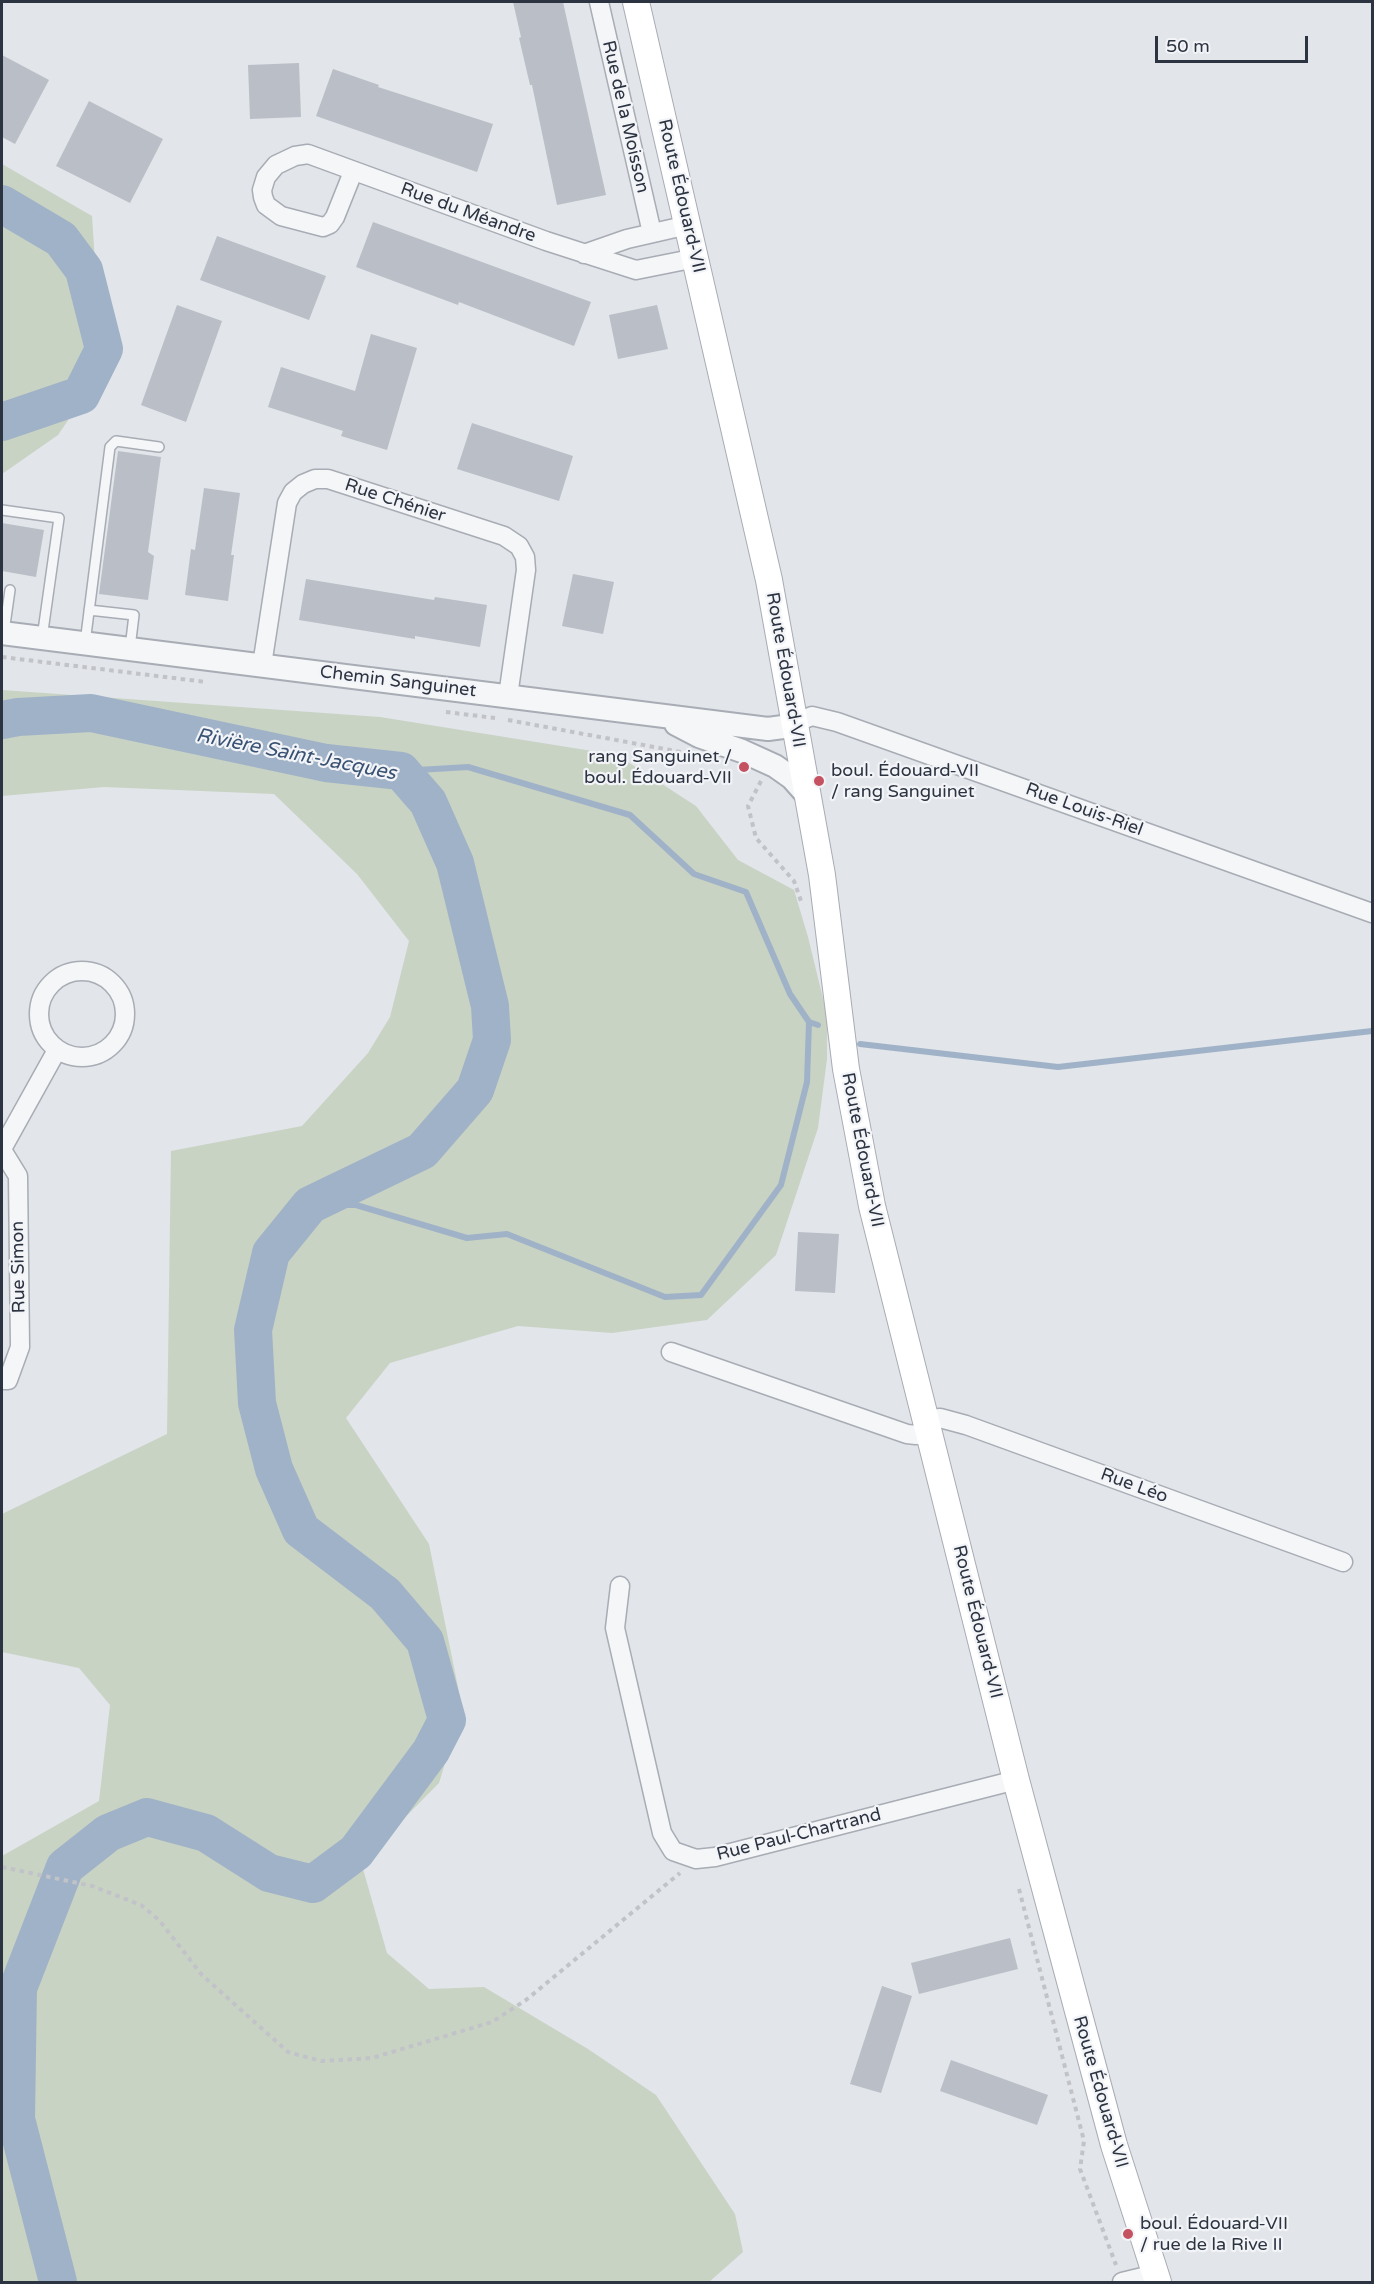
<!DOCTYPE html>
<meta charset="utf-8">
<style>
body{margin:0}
#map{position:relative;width:1374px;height:2284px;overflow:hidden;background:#e2e5ea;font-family:"Varela Round",sans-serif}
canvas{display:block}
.frame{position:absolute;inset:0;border:3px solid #2c3341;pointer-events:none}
.scale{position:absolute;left:1155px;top:36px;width:153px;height:27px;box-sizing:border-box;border:3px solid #2c3341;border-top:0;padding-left:8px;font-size:18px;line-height:21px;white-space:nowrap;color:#2c3341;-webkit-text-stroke:4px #f2f4f7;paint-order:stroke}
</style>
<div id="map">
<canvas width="1374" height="2284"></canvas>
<div class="frame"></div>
<div class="scale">50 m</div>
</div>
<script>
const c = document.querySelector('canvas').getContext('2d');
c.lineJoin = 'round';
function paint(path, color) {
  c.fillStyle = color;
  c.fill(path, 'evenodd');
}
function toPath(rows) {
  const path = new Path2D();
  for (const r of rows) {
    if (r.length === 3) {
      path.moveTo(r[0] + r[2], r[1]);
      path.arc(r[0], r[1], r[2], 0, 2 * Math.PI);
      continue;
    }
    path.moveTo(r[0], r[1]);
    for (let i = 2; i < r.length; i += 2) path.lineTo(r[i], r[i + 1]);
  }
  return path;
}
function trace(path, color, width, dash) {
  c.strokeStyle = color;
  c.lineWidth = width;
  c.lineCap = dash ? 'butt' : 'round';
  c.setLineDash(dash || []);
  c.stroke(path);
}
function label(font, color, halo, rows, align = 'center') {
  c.font = font + ' "Varela Round",sans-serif';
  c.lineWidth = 4.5;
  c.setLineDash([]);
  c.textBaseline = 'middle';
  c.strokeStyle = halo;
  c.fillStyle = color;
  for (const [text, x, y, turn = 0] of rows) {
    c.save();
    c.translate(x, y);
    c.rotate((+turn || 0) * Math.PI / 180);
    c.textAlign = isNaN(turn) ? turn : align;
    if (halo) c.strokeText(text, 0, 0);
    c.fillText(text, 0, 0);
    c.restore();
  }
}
paint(toPath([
 [2,164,92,216,102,370,58,435,2,474],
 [2,690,380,717,617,755,696,806,738,860,794,890,808,937,827,1015,827,1059,818,1128,776,1255,707,1320,612,1333,518,1326,390,1363,346,1418,429,1544,462,1707,439,1783,361,1862,387,1953,429,1989,484,1987,588,2049,656,2095,735,2214,743,2252,709,2282,2,2282,2,1856,99,1801,110,1705,79,1668,2,1652,2,1514,167,1434,171,1151,302,1126,368,1053,390,1017,409,941,357,874,274,794,104,787,2,796]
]), '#c8d3c4');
trace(toPath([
 [401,771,468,767,630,815,694,874,746,892,790,994,809,1022,818,1025],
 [860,1044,1058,1067,1372,1031],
 [310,1205,356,1205,467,1238,507,1234,665,1297,701,1295,781,1185,807,1082,809,1022]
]), '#a0b2c7', 6);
trace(toPath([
 [2,204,61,239,84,270,104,349,81,395,2,422],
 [2,720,18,717,91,713,326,763,401,771,428,802,455,863,490,1006,492,1040,475,1090,422,1151,310,1205,271,1253,253,1330,257,1403,274,1469,301,1530,385,1594,425,1641,447,1720,431,1751,356,1852,313,1884,269,1873,206,1833,147,1817,108,1833,65,1867,18,1988,16,2119,58,2282]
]), '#a0b2c7', 38);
paint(toPath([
 [513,2,563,2,606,195,557,205,532,85,530,85,519,38,521,37],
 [2,55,49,80,15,144,2,137],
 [299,63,301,117,250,119,248,65],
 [333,69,379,85,378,87,493,124,477,172,316,116],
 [89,101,163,139,130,203,56,166],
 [373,222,591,302,574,346,459,302,458,305,356,267],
 [217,236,326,276,309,320,200,280],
 [177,305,222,321,186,422,141,405],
 [657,305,668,349,618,359,609,315],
 [371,334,417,348,387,450,341,436,343,431,268,407,281,367,355,391],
 [472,423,573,456,559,501,457,469],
 [118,451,161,457,148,552,154,556,148,600,99,594],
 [204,488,240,493,231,555,234,555,228,601,185,595,191,549,195,550],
 [2,523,44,530,36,577,2,571],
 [573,574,614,582,603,634,562,626],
 [306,579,434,600,435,597,487,605,480,647,415,636,415,639,299,620],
 [798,1232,839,1234,835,1293,795,1291],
 [1010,1938,1018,1969,919,1994,911,1963],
 [882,1986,912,1996,881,2093,850,2084],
 [951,2060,1048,2095,1037,2125,940,2091]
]), '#babec6');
const service = toPath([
 [2,510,59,518,42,638],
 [89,610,134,615,130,648],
 [4,632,10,590],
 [85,643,110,447,116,441,159,447]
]);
const minor = toPath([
 [599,2,652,233],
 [353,172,335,217,330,224,323,227,281,216,266,205,263,197,262,190,266,177,276,165,295,156,308,154,546,241,636,270,696,258],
 [584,254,627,239,688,225],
 [262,665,287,503,293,492,303,484,315,479,328,479,504,536,519,546,525,557,526,570,508,696],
 [795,723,812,716,837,722,1372,913],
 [82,1014,43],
 [2,1149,57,1050],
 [2,1150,18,1176,20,1347,8,1380,2,1380],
 [671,1352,907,1434,916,1435,928,1433],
 [924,1420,940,1418,966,1425,1343,1562],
 [620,1586,615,1628,662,1833,673,1851,696,1859,715,1857,1016,1780],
 [1122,2282,1155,2274]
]);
const tertiary = toPath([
 [2,633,768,729,783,727,795,723],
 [676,724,699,736,742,751,775,766,792,778,808,796]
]);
const secondary = toPath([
 [636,2,769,580,822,875,846,1069,872,1206,1016,1780,1114,2145,1158,2282]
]);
trace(service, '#a8acb4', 12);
trace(minor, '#a8acb4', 21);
trace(tertiary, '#a8acb4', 26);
trace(secondary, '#a8acb4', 28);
trace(toPath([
 [2,657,206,682],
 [446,712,495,718],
 [508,720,681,752],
 [761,781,748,806,756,838,794,881,801,901],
 [2,1867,92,1886,141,1905,159,1920,202,1975,288,2052,321,2061,372,2058,492,2022,526,2000,680,1873],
 [1019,1889,1082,2133,1084,2141,1080,2169,1116,2265]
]), '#c1c3c8', 4, [4.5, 4.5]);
trace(service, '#f5f6f8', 9);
trace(minor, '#f5f6f8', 18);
trace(tertiary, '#f5f6f8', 22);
trace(secondary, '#fff', 26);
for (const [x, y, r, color] of [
 [744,767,6,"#c45261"],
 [819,781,6,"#c45261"],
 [1128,2234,6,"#c45261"]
]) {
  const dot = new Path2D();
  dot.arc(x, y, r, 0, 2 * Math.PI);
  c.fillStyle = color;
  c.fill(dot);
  trace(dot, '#f2f4f7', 2);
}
label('18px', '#2c3341', '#f2f4f7', [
 ["Rue de la Moisson",625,117,77],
 ["Route Édouard-VII",681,196,77],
 ["Rue du Méandre",468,213,20],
 ["Rue Chénier",395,501,18],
 ["Route Édouard-VII",785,670,80],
 ["Chemin Sanguinet",398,682,7],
 ["Rue Louis-Riel",1084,810,20],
 ["Route Édouard-VII",862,1150,79],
 ["Rue Simon",19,1267,-91],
 ["Rue Léo",1134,1486,20],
 ["Route Édouard-VII",977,1622,76],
 ["Rue Paul-Chartrand",799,1835,-14],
 ["Route Édouard-VII",1100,2092,74]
]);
label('18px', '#2c3341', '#f2f4f7', [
 ["rang Sanguinet /",732,757,"right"],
 ["boul. Édouard-VII",732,778,"right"],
 ["boul. Édouard-VII",831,771],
 ["/ rang Sanguinet",831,792],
 ["boul. Édouard-VII",1140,2224],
 ["/ rue de la Rive II",1140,2245]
], 'left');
label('italic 20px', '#395172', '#f2f4f7', [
 ["Rivière Saint-Jacques",296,755,11]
]);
</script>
